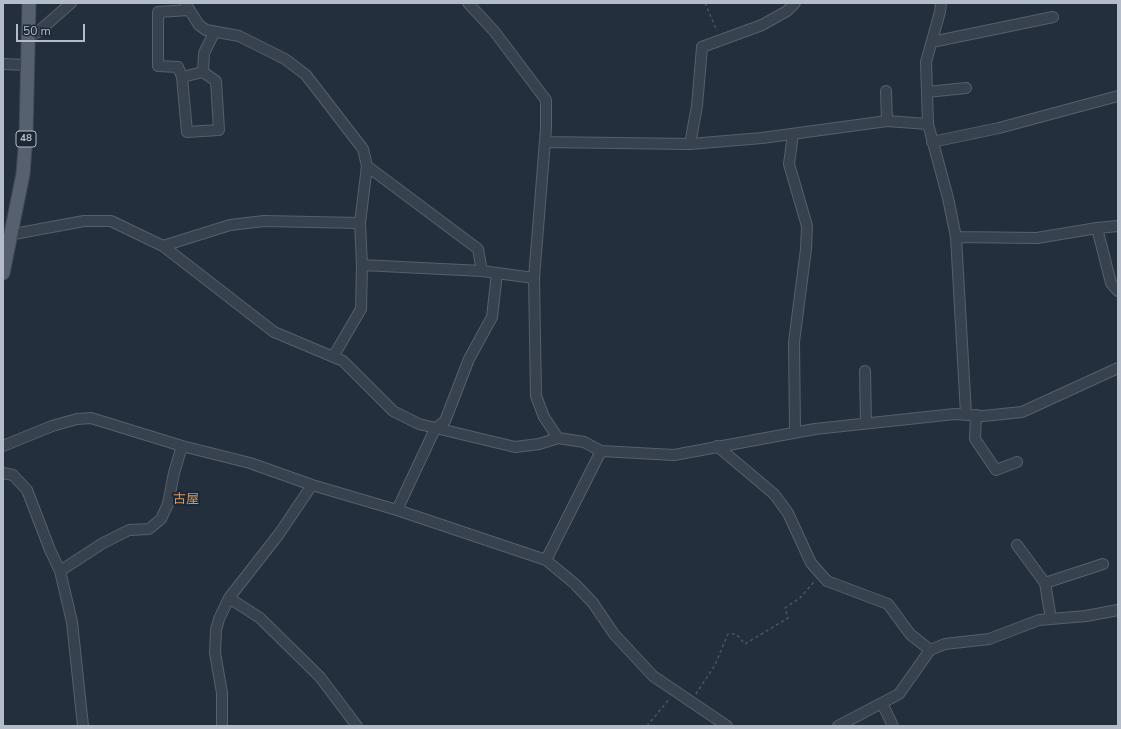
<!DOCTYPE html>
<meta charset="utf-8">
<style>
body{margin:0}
#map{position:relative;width:1121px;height:729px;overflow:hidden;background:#242f3e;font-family:"Nunito Sans",sans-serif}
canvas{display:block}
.frame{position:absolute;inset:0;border:4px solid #b4bcc9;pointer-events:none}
.scale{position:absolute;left:16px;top:24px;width:69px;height:18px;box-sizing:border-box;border:2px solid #b4bcc9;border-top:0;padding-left:5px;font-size:12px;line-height:14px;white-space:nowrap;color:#b4bcc9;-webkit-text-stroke:3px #1d2633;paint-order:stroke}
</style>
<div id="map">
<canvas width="1121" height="729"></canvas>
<div class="frame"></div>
<div class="scale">50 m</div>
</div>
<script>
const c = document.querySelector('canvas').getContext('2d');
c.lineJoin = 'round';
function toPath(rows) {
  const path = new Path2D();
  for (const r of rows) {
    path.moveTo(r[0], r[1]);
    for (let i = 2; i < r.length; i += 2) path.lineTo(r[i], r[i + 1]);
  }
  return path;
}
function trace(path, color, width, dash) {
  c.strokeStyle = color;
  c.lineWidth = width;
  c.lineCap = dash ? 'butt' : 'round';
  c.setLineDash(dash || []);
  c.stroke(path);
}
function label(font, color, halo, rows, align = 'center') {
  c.font = font + ' "Nunito Sans","Noto Sans JP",sans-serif';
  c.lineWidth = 4;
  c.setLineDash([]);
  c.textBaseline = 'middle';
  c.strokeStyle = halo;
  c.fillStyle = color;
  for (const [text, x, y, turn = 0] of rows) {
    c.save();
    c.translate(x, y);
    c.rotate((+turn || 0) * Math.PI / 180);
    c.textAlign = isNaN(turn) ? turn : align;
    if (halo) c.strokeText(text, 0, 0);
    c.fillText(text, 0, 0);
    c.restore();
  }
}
const minor = toPath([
 [185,3,199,25,206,30,239,36,285,59,306,75,363,149,367,166,360,223,362,265,482,271,534,278],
 [468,3,494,31,546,100,546,129,534,278,536,396,544,417,558,438,584,442,601,451,674,455,815,429,955,414,983,416,1022,412,1118,368],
 [941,3,940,12,926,62,928,124,948,198,956,237,966,414],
 [189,10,158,12,158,66,178,67,182,77,203,72,204,53,214,33],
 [28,37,38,32,71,3],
 [932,42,1053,17],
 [3,64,28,65],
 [182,77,187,132,219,130,216,81,203,72],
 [886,91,887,121],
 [927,92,966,88],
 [793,134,789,164,807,226,806,249,794,342,795,432],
 [545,142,690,144,762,138,887,121,928,124],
 [932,142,999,128,1118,96],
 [690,144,697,106,702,47,762,25,787,11,795,3],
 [367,166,478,249,482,271],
 [1118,226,1097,228,1111,283,1118,291],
 [3,236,84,221,111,221,163,246,274,332,343,361,393,411,419,424,515,447,539,444,558,438],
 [956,237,1037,238,1097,228],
 [163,246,230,225,264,221,360,223],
 [333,357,361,309,362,265],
 [865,371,866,423],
 [976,415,975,439,996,470,1017,462],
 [3,446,52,426,77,419,91,418,182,446,250,463,312,485,397,510,546,560,575,584,593,603,614,634,653,676,727,726],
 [717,446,774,494,788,513,811,563,827,581,888,604,910,634,930,650],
 [3,473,13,475,27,490,50,550,60,571,72,622,83,726],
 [397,510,435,429,445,421,469,359,492,317,497,273],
 [1017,545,1045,583,1051,619],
 [546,560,601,451],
 [60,571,103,543,129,530,149,529,161,519,168,504,174,473,182,446],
 [1045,583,1103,564],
 [229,598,260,618,320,677,357,726],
 [882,703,893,726],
 [222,726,222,693,215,653,216,630,219,619,229,598,279,534,312,485],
 [838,726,899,694,930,650,945,644,989,639,1039,620,1086,616,1118,610]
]);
const major = toPath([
 [3,273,23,174,26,135,29,3]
]);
trace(minor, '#565f6c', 12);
trace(major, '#414a57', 15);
trace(toPath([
 [705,3,717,31],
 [696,694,715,665,728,634,736,634,745,644,788,618,785,608,800,598,814,582],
 [647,726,670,698]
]), '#44595c', 1.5, [3, 3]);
trace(minor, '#38414e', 10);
trace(major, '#56606e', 13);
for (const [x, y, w] of [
 [26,139,20]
]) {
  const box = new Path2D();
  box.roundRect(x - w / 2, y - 8, w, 16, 3);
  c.fillStyle = '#1d2633';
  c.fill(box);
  trace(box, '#b4bcc9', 1);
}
label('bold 10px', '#b4bcc9', null, [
 ["48",26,139]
]);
label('13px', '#d59563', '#1d2633', [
 ["古屋",186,500]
]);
</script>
